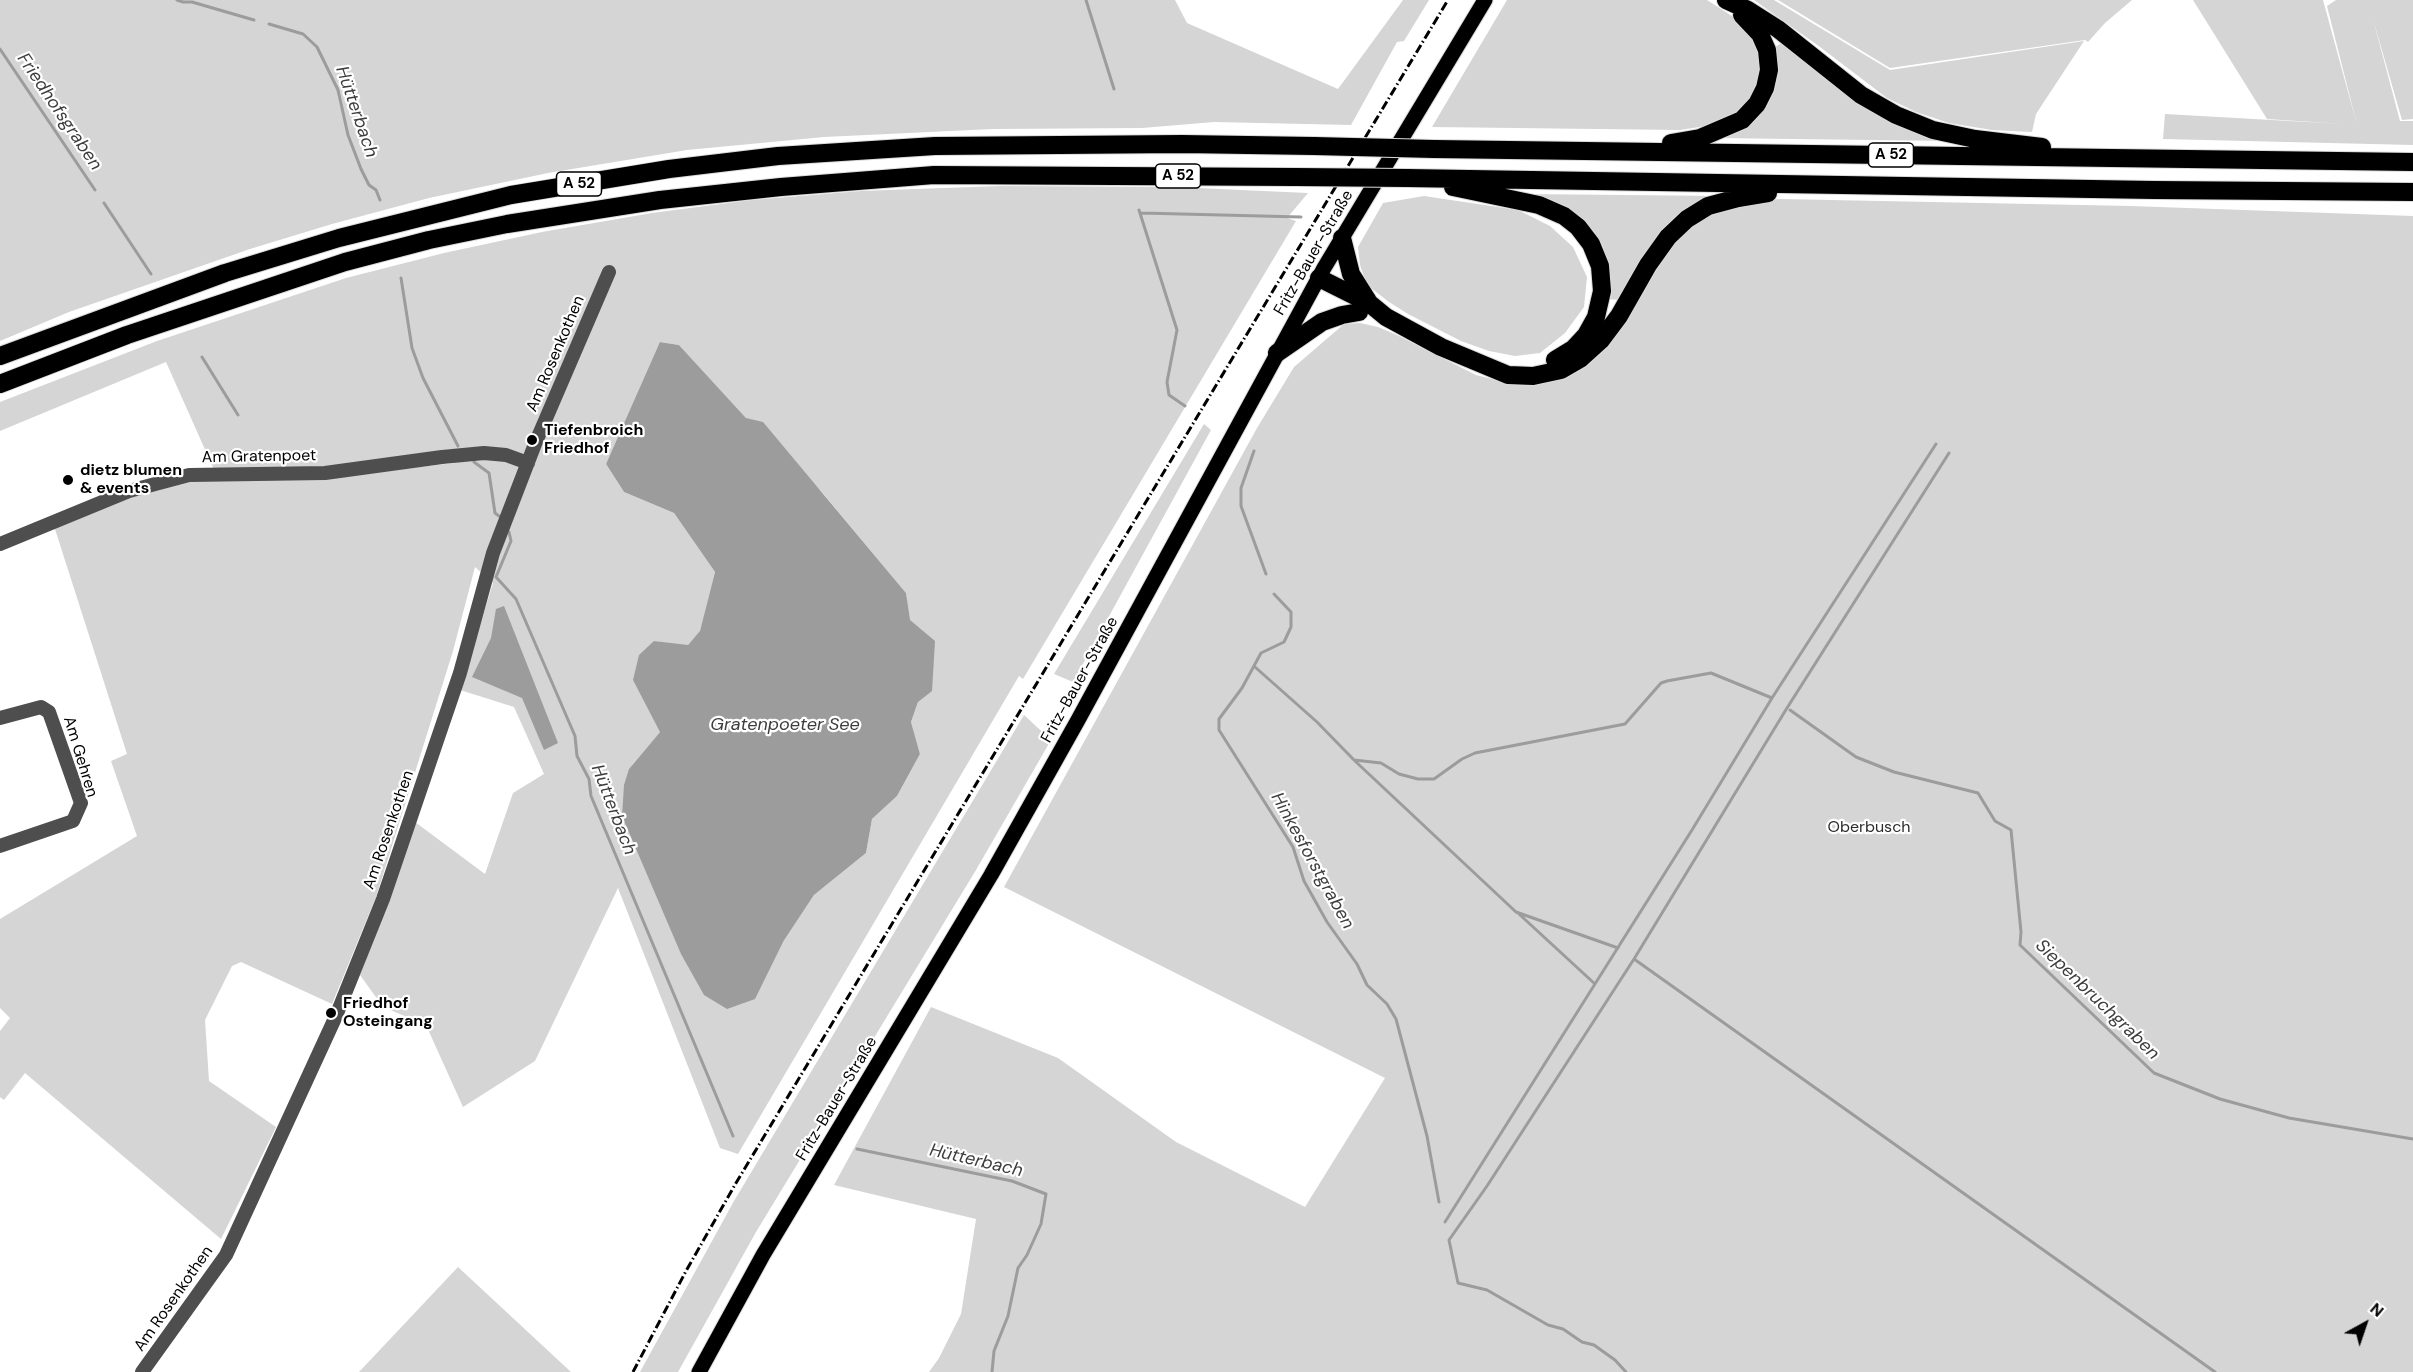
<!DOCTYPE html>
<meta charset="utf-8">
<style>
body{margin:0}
#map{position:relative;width:2413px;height:1372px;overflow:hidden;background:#fff;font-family:"DM Sans",sans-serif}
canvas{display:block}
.north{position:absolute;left:2335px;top:1294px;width:60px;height:60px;-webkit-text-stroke:4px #fff;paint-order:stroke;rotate:40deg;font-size:16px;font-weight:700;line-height:24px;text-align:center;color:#000}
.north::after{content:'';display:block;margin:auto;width:21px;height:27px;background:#000;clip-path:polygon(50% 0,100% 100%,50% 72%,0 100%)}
</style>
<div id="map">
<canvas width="2413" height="1372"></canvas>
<div class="north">N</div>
</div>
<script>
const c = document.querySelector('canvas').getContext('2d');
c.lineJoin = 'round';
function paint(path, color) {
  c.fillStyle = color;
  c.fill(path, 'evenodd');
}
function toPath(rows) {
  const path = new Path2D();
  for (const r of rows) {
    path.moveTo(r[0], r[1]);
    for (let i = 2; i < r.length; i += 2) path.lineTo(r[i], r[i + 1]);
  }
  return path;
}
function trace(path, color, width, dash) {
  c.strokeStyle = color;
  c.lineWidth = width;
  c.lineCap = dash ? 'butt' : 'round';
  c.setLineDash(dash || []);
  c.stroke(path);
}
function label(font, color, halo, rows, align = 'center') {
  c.font = font + ' "DM Sans",sans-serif';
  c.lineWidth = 4.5;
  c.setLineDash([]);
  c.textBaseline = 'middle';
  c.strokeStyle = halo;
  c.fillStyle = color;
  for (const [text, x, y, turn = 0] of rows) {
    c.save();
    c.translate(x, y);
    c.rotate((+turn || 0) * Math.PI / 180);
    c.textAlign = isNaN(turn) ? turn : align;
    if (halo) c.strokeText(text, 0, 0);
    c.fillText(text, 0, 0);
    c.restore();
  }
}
paint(toPath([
 [0,0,1175,0,1187,23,1338,89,1403,0,1429,0,1404,41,1397,42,1351,125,1214,122,1142,128,993,129,824,137,687,150,548,173,429,198,332,224,250,249,69,312,0,341],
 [1507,0,1707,0,1735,18,1749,32,1758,52,1760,75,1752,97,1733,116,1712,125,1680,130,1432,127],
 [1754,0,1774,0,1890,70,2084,41,2036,114,2032,132,1992,130,1949,123,1916,112,1887,98,1820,47],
 [1778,0,2132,0,2105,23,2088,42,2085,40,1890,68],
 [2193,0,2323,0,2357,125,2327,6,2336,0,2413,0,2413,119,2402,120,2373,19,2400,121,2413,121,2413,145,2163,139,2165,114,2343,124,2267,119],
 [1785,41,1951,141,1713,138,1747,121,1775,47],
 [1000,186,1175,187,1308,193,1287,218,1296,221,1023,679,1019,676,738,1154,720,1148,618,888,535,1061,463,1107,426,1025,383,1007,360,975,415,822,485,874,513,793,544,774,514,707,460,690,493,583,475,567,453,651,376,897,332,1004,241,962,232,966,205,1020,209,1081,276,1127,221,1239,25,1073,4,1100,0,1097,0,1031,10,1018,0,1008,0,919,137,836,111,761,127,754,54,526,132,496,190,479,325,477,455,463,451,449,325,469,215,472,166,362,0,431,0,402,157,341,346,278,444,253,542,232,652,213,751,200,861,191],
 [661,342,679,345,746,418,821,491,906,593,918,702,911,722,920,754,897,796,872,819,866,853,814,895,783,942,629,769,660,732,654,641,687,646,700,632,715,572,674,513,624,492,606,464],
 [1522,194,1722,196,1693,207,1621,300,1606,299,1608,276,1603,246,1583,223],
 [1424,196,1518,210,1550,226,1573,247,1587,277,1584,307,1565,333,1540,353,1515,356,1489,351,1461,341,1408,314,1389,302,1367,285,1360,265,1358,247,1383,203],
 [1781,199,2131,206,2413,216,2413,1372,929,1372,939,1358,961,1314,976,1219,834,1185,931,1007,1058,1058,1176,1142,1305,1207,1385,1078,1004,887,1257,428,1294,367,1344,324,1360,323,1378,327,1397,335,1476,375,1504,382,1530,383,1624,322,1670,247,1688,229,1706,216,1753,201],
 [1204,424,1211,430,1073,682,1054,674],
 [1024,715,1051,740,976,870,756,1232,678,1372,640,1372,734,1201],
 [458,1267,571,1372,359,1372]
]), '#d5d5d5');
paint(toPath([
 [660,342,679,345,746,418,763,422,906,593,910,620,935,641,932,691,918,702,911,722,920,754,897,796,872,819,866,853,814,895,783,942,755,999,727,1009,704,995,681,954,622,816,624,785,629,769,660,732,633,680,639,655,654,641,688,645,700,631,715,572,674,513,624,492,606,464],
 [504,606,558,743,544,750,522,698,472,677,491,638,496,609]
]), '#9c9c9c');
trace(toPath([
 [177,0,183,2,192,2,254,20],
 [1086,0,1114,89],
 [269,24,303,34,317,47,338,90,348,135,361,169,369,185,376,190,380,200],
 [0,49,95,190],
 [104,203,151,274],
 [1139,210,1177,330,1167,382,1169,395,1185,406],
 [1141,213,1301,217],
 [401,278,412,348,423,378,458,446],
 [202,357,238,415],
 [1254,451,1241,488,1241,506,1266,574],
 [474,462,489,473,495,513,499,516],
 [509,532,511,541,496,577,516,599,575,736,577,756,589,779,591,796,733,1136],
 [1274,594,1291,612,1291,627,1284,642,1261,653,1242,688,1219,719,1219,730,1293,847,1304,881,1327,922,1357,964,1367,985,1387,1004,1396,1019,1427,1136,1439,1202],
 [1255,667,1317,722,1354,760,1381,763,1399,774,1418,779,1434,779,1462,759,1475,753,1625,724,1661,683,1667,681,1711,673,1772,698],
 [1790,710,1856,757,1894,772,1978,793,1995,821,2011,830,2021,932,2020,945,2154,1073,2220,1099,2289,1118,2413,1139],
 [1355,761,1516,912,1618,948],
 [1519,914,1595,984],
 [1634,959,2215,1372],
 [857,1149,1012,1181,1046,1194,1041,1224,1027,1255,1018,1268,1008,1316,994,1351,992,1372],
 [1445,1222,1692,830,1772,698,1936,444],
 [1626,1372,1615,1360,1594,1345,1582,1342,1563,1329,1548,1325,1487,1290,1458,1283,1449,1240,1487,1186,1634,959,1787,708,1949,453]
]), '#9c9c9c', 3);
const major = toPath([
 [699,1372,763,1255,991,875,1078,720,1324,268,1485,0]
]);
const highway = toPath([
 [1726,0,1748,10,1778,29,1861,95,1896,115,1933,130,1975,139,2042,147],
 [1671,143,1700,138,1742,120,1757,104,1765,88,1769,70,1767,50,1760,34,1742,15],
 [1434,149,2413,162],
 [1407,178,2154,190,2413,192],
 [1453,187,1539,205,1564,216,1578,227,1591,244,1600,266,1602,291,1596,317,1586,335,1573,349,1555,360],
 [1342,238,1351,274,1368,301],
 [1319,278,1369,303,1386,317,1441,347,1508,375,1533,376,1561,370,1580,359,1601,340,1619,316,1648,265,1668,237,1687,219,1708,206,1738,198,1768,193],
 [1277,353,1322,322,1342,315,1359,312],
 [0,356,225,273,339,238,511,195,669,169,778,156,935,146,1182,144,1314,146],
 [0,384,127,335,345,262,429,240,507,224,660,200,781,187,934,175,1295,177]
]);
trace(major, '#dbdbdb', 17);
trace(highway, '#dbdbdb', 20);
trace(toPath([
 [0,544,129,491,189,475,325,473,442,457,484,453,506,455,528,463],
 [0,718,41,707,49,712,81,803,73,821,0,846],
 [142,1372,226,1255,336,1016,383,899,460,673,493,553,535,444,609,272]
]), '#4e4e4e', 14);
trace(major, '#000', 15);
trace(highway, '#000', 18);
trace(toPath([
 [633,1372,686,1271,736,1183,1448,0]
]), '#000', 3, [9, 3, 1.5, 3]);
const highwayBridge = toPath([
 [1314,146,1434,149],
 [1295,177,1407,178]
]);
trace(highwayBridge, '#dbdbdb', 20, []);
trace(highwayBridge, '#000', 18);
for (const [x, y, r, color] of [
 [532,440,6,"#000"],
 [68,480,6,"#000"],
 [331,1013,6,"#000"]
]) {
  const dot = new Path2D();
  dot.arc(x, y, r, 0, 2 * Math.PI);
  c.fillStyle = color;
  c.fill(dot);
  trace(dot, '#fff', 2);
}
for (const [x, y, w] of [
 [1891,155,45],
 [1178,176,45],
 [579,184,45]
]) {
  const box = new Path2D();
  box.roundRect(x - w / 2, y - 12, w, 24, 4.5);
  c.fillStyle = '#fff';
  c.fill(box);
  trace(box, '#000', 1.5);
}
label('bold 15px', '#000', null, [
 ["A 52",1891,155],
 ["A 52",1178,176],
 ["A 52",579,184]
]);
label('16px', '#000', '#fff', [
 ["Fritz-Bauer-Straße",1314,253,-60],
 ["Am Rosenkothen",556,354,-67],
 ["Am Gratenpoet",259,457,-1],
 ["Fritz-Bauer-Straße",1080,680,-61],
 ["Am Gehren",80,757,73],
 ["Am Rosenkothen",389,830,-71],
 ["Fritz-Bauer-Straße",837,1099,-59],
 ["Am Rosenkothen",174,1299,-55]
]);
label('bold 16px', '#000', '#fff', [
 ["Tiefenbroich",544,431],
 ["Friedhof",544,449],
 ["dietz blumen",80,471],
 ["& events",80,489],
 ["Friedhof",343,1004],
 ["Osteingang",343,1022]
], 'left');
label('16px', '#2c2c2c', '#fff', [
 ["Oberbusch",1869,828]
]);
label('italic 18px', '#3d3d3d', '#fff', [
 ["Friedhofsgraben",59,112,56],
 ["Hütterbach",356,112,71],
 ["Gratenpoeter See",785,725],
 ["Hütterbach",613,810,69],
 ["Hinkesforstgraben",1312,861,61],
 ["Siepenbruchgraben",2097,1000,44],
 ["Hütterbach",976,1161,13]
]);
</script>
